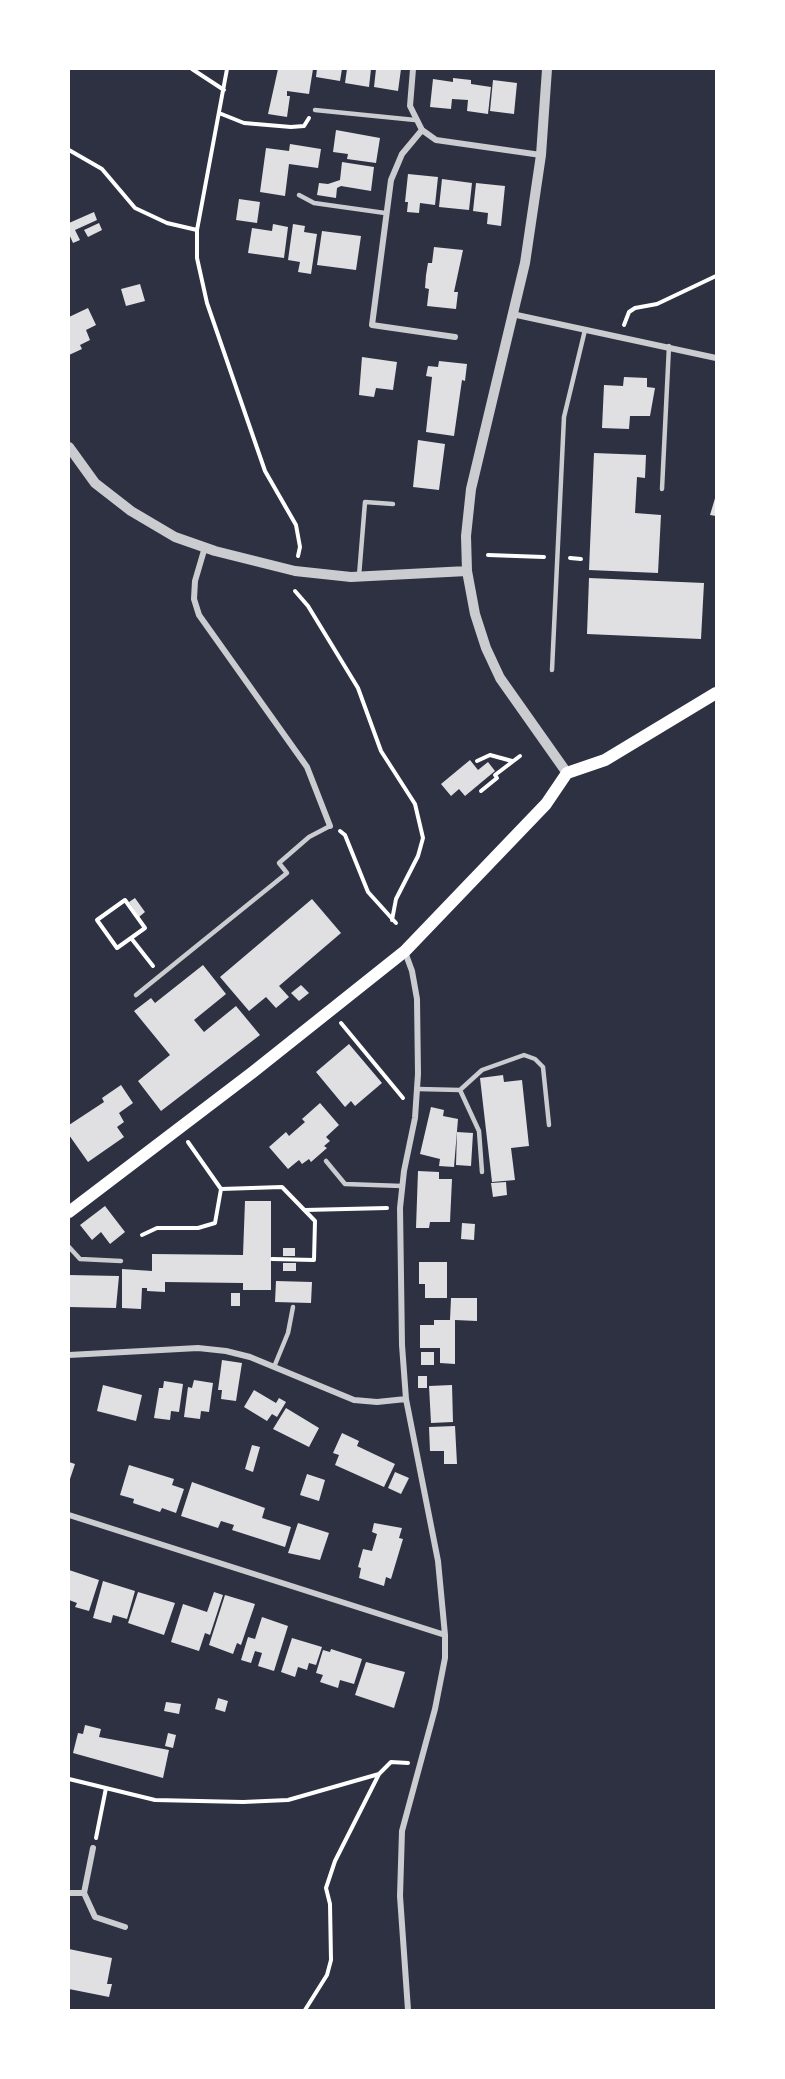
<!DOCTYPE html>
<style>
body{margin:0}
#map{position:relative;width:785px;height:2079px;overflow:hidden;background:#2d3142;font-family:"Varela Round",sans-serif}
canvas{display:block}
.frame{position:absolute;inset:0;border:70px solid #fff;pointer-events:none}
</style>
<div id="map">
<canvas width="785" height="2079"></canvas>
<div class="frame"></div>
</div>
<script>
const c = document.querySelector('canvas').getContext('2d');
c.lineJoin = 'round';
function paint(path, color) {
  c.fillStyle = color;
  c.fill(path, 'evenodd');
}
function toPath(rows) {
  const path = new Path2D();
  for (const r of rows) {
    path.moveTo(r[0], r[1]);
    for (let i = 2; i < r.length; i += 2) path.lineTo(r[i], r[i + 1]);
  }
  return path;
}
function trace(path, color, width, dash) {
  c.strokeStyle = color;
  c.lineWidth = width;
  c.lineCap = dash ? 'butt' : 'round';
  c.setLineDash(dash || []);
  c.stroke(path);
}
paint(toPath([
 [278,69,313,69,309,94,287,91,287,96,290,96,287,117,268,114],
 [317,69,342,69,340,81,316,77],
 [347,69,371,69,369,87,345,83],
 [376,69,401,69,398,91,374,87],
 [453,78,471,80,471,84,491,87,488,114,467,111,468,100,452,99,451,109,430,107,433,79,453,82],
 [493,80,517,83,514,114,490,111],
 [336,130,380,138,376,163,347,159,348,154,333,152],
 [290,144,321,149,318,168,289,164,285,196,260,192,266,148,289,151],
 [342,162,374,167,371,191,341,186,337,188,336,198,317,195,319,183,328,184,340,180],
 [408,174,438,177,435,205,420,203,419,213,407,212,408,202,405,202],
 [442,179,472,183,469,210,439,207],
 [476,183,505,186,501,226,487,224,488,213,473,211],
 [239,199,260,202,257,223,236,220],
 [94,212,97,220,75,230,80,240,73,243,69,234,69,223],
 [99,223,102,230,88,237,84,230],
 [273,224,288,227,284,258,248,253,252,228,272,231],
 [293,224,305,226,304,232,317,234,311,274,298,272,300,262,288,260],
 [322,231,361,236,356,270,317,265],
 [434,247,463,250,454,292,458,292,456,309,427,306,429,289,425,288,426,275,428,263,432,263],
 [140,284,145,301,126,306,121,289],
 [88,308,96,325,86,330,90,340,80,345,82,349,69,355,69,317],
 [362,357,397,362,393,390,376,388,374,397,359,395],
 [439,361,467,364,465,381,462,380,454,436,426,432,432,377,426,376,428,366,438,367],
 [624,377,647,378,647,387,655,388,650,416,630,416,629,429,602,428,604,385,623,386],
 [418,440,445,444,439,490,413,487],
 [594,453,646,455,645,478,637,477,635,513,661,515,658,573,589,570],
 [716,495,716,516,710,515],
 [589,578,704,583,701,639,587,634],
 [470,760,478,770,488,762,495,771,465,796,459,789,451,796,441,784],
 [135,898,145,912,139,917,129,902],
 [312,899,341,933,279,986,289,997,276,1008,266,997,249,1011,220,977],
 [203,965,226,994,194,1020,204,1032,236,1006,260,1035,161,1111,138,1081,170,1055,134,1011,151,998,155,1003],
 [301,985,309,993,299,1001,291,993],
 [349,1044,382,1083,355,1106,351,1101,345,1107,316,1072],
 [503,1075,504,1082,522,1080,529,1146,511,1148,515,1180,492,1182,480,1078],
 [121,1085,133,1103,119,1113,124,1122,117,1127,124,1137,88,1162,69,1135,69,1125,104,1102,102,1098],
 [320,1103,339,1125,326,1137,330,1141,324,1146,327,1148,311,1162,309,1159,302,1164,299,1160,288,1169,269,1147,286,1132,289,1136,305,1122,302,1119],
 [431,1107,444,1110,443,1116,458,1119,454,1167,439,1166,440,1159,420,1154],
 [457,1132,473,1133,471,1166,456,1165],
 [418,1171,439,1172,439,1179,452,1179,450,1222,430,1222,429,1228,416,1228],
 [506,1182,507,1195,493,1197,491,1183],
 [245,1201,271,1201,271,1290,243,1290,243,1283,165,1282,165,1292,147,1291,147,1288,142,1288,141,1309,122,1308,122,1269,152,1271,152,1254,243,1255],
 [105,1206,125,1232,110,1244,101,1232,92,1240,80,1225],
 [462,1223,475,1224,474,1240,461,1239],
 [283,1248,295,1248,295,1256,283,1256],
 [419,1262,447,1262,447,1298,425,1298,425,1284,419,1284],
 [283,1263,296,1263,296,1271,283,1271],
 [69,1275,119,1276,116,1308,69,1307],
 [276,1281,312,1282,311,1303,275,1302],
 [231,1293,240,1293,240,1306,231,1306],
 [451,1298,477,1298,477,1321,455,1320,455,1364,440,1363,440,1348,420,1348,420,1325,434,1325,434,1320,450,1320],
 [421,1352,434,1352,434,1365,421,1365],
 [222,1360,242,1363,236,1401,221,1399,222,1390,218,1390],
 [418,1376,427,1376,427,1388,418,1388],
 [194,1380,213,1383,209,1412,201,1411,200,1419,184,1417,188,1387,192,1388],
 [164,1381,183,1384,179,1412,171,1411,170,1420,154,1418,159,1388,163,1388],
 [103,1385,142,1395,136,1421,97,1411],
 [452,1385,453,1422,431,1423,429,1386],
 [254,1390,276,1403,279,1398,286,1402,277,1417,272,1414,267,1421,244,1407],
 [286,1408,319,1428,309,1447,273,1429],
 [455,1426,457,1464,444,1464,444,1451,430,1451,429,1427],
 [342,1433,359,1441,357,1446,395,1464,384,1487,335,1465,339,1455,333,1453],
 [252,1445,260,1447,253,1472,245,1469],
 [69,1462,75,1464,69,1482],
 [129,1465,174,1479,172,1485,184,1489,176,1513,162,1508,160,1512,133,1503,134,1499,120,1495],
 [395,1472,409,1478,401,1494,388,1488],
 [307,1474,325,1480,319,1501,300,1495],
 [192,1482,265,1508,262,1518,291,1527,285,1547,232,1530,234,1525,221,1521,218,1528,181,1516],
 [298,1523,329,1533,320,1560,288,1553],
 [374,1523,402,1528,399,1538,403,1539,391,1579,386,1577,384,1586,359,1578,361,1568,358,1567,363,1549,372,1551,377,1534,372,1532],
 [69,1570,99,1580,89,1611,75,1607,77,1603,69,1600],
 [103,1581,135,1591,127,1619,113,1615,111,1623,93,1618],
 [138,1592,175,1603,164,1635,128,1623],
 [214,1592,223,1595,210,1635,205,1633,199,1651,171,1642,183,1604,207,1612],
 [225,1595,255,1604,241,1645,237,1643,233,1654,209,1645],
 [262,1617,288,1626,274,1671,258,1666,262,1653,255,1651,251,1663,241,1660,248,1637,255,1639],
 [292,1638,322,1647,316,1665,309,1663,307,1670,298,1667,295,1677,281,1672],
 [331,1649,362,1659,354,1684,340,1680,338,1688,320,1682,323,1675,316,1673,323,1650,330,1652],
 [366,1662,405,1672,394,1708,355,1695],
 [218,1698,228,1701,225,1712,215,1709],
 [166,1702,181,1704,179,1714,164,1711],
 [85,1725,101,1729,99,1737,169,1750,163,1778,73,1753,78,1733,83,1734],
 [168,1733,176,1735,173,1748,165,1746],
 [69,1949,112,1958,107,1984,112,1984,109,1997,69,1989]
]), '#e0e0e3');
trace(toPath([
 [192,69,224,90],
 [227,69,197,230,197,258,207,303,265,471,296,525,300,547,298,556],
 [219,113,244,123,291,127,304,126,309,118],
 [69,150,102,169,135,208,167,223,197,230],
 [624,325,629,312,635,308,657,304,716,276],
 [488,555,544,557],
 [570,558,581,559],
 [295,591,308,606,358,688,381,751,415,804,423,838,418,856,396,899,392,920],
 [477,761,490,755,512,761],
 [481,791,497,778,495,775,520,756],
 [340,831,345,835,368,892,396,923],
 [125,900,145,928,117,948,97,920,125,900],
 [131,938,153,966],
 [341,1023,403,1098],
 [221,1189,282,1187,315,1221,314,1260,272,1259],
 [305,1210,387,1208],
 [142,1235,157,1228,198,1228,215,1223,221,1189,188,1142],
 [69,1779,155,1800,243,1802,288,1800,379,1774],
 [96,1838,106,1788],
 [305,2010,327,1975,331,1960,330,1904,326,1888,335,1861,379,1774,391,1762,408,1763]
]), '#fff', 4);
trace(toPath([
 [315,110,415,120],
 [299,195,314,203,385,213],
 [662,489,669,346],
 [359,576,365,502,393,504],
 [552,670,564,417,585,330],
 [136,995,287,873,279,863,309,837,330,826],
 [418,1089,460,1090,482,1070,524,1055,535,1059,543,1067,549,1125],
 [460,1090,479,1131,482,1172],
 [326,1161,345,1184,402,1186],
 [69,1247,80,1259,121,1261],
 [274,1367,288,1333,293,1307]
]), '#caccd0', 4.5);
trace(toPath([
 [413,69,410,106,422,130,436,140,541,155],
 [422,130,402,154,391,180,372,325,455,337],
 [512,314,716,358],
 [205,547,195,581,194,599,199,615,307,767,330,826],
 [405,952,412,971,417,999,418,1074,415,1118,404,1171,400,1208,402,1345,406,1399,438,1561,445,1635,445,1658,435,1709,402,1831,400,1896,408,2010],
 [69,1355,198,1348,226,1351,250,1357,354,1400,377,1402,406,1399],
 [69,1515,445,1635],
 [69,1893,84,1893,95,1917,125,1927],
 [84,1893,93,1848]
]), '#caccd0', 6);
trace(toPath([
 [547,69,541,155,525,263,471,489,466,536,467,571,475,614,486,648,500,678,567,773],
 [69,447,95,483,131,511,175,537,215,551,295,571,351,577,467,571]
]), '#caccd0', 10);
trace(toPath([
 [69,1212,253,1072,405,951,546,804,567,773,605,760,716,693]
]), '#fff', 12);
</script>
